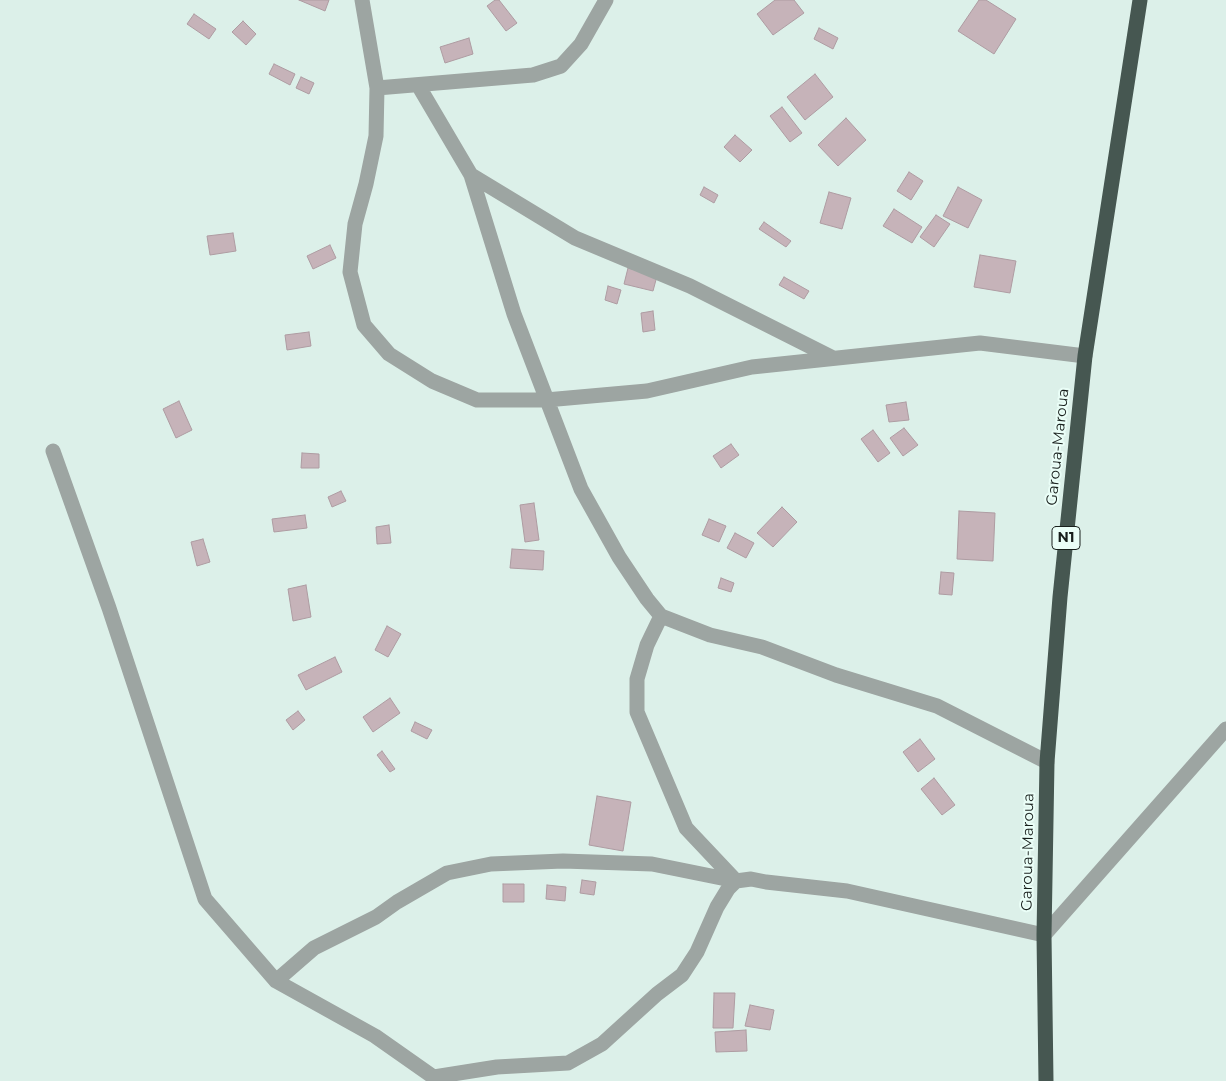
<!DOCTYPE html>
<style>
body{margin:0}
canvas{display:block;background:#dcf0e9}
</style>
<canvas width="1226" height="1081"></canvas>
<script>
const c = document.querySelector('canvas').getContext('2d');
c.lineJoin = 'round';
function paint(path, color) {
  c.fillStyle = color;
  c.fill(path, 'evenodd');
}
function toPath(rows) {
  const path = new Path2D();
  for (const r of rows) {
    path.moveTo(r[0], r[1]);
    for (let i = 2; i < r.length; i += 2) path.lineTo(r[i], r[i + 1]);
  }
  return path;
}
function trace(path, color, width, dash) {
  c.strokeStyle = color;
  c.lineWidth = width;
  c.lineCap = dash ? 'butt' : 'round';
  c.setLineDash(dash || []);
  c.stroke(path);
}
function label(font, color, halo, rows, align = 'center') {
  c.font = font + ' Montserrat,sans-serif';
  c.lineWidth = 4;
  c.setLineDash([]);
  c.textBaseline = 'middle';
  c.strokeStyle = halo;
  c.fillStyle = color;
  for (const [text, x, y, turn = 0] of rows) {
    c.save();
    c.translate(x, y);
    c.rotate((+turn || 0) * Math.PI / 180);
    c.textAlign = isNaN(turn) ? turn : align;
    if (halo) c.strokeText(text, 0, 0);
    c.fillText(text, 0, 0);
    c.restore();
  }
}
const building = toPath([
 [299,0,329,0,325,11,299,0],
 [495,0,499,0,517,23,506,31,487,6,495,0],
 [775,0,794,0,804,13,773,35,757,14,775,0],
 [979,0,986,0,1016,19,994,54,958,31,979,0],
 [194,14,216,29,209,39,187,24,194,14],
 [243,21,256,34,246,45,232,32,243,21],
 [819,28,838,38,833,49,814,39,819,28],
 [469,38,473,54,445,63,440,47,469,38],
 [274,64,295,74,290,85,269,74,274,64],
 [815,74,833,97,805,120,787,97,815,74],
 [301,77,314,83,309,94,296,88,301,77],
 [782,107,802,133,790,142,770,116,782,107],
 [846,118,866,140,838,166,818,145,846,118],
 [735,135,752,150,740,162,724,147,735,135],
 [909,172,923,181,911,200,897,191,909,172],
 [704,187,718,195,714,203,700,195,704,187],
 [958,187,982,200,968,228,943,216,958,187],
 [829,192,851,198,842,229,820,223,829,192],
 [894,209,922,227,912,243,883,226,894,209],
 [936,215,950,224,934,247,920,237,936,215],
 [764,222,791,241,786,247,759,229,764,222],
 [233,233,236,251,210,255,207,236,233,233],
 [330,245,336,258,313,269,307,256,330,245],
 [980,255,1016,261,1010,293,974,287,980,255],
 [628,268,657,276,653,291,624,284,628,268],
 [784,277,809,291,804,299,779,285,784,277],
 [608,286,621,290,617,304,605,300,608,286],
 [653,311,655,330,643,332,641,313,653,311],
 [309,332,311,346,287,350,285,335,309,332],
 [179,401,192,430,176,438,163,409,179,401],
 [906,402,909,420,889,422,886,405,906,402],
 [904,428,918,445,903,456,890,438,904,428],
 [873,430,890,453,878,462,861,439,873,430],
 [731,444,739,455,721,468,713,456,731,444],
 [302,453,319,454,319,468,301,468,302,453],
 [341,491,346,501,332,507,328,497,341,491],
 [534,503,539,540,525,542,520,505,534,503],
 [782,507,797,522,773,547,757,533,782,507],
 [959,511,995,513,993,561,957,559,959,511],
 [305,515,307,528,274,532,272,519,305,515],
 [709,519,726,526,719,542,702,535,709,519],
 [389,525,391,543,377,544,376,527,389,525],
 [735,533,754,543,746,558,727,548,735,533],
 [203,539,210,562,197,566,191,542,203,539],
 [512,549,544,551,543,570,510,568,512,549],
 [941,572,954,573,952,595,939,594,941,572],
 [721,578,734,583,731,592,718,588,721,578],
 [306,585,311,617,293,621,288,589,306,585],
 [387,626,401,634,388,657,375,650,387,626],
 [335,657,342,672,306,690,298,675,335,657],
 [390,698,400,713,373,732,363,717,390,698],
 [298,711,305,720,293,730,286,720,298,711],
 [415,722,432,730,427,739,411,731,415,722],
 [920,739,935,759,918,772,903,752,920,739],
 [382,751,395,769,390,772,377,755,382,751],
 [934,778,955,805,942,815,921,789,934,778],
 [597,796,631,802,623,851,589,845,597,796],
 [582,880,596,882,594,895,580,893,582,880],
 [503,884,524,884,524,902,503,902,503,884],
 [547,885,566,887,565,901,546,899,547,885],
 [714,993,735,993,733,1028,713,1028,714,993],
 [750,1005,774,1010,770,1030,745,1026,750,1005],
 [746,1030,747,1051,716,1052,715,1032,746,1030]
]);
paint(building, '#c6b3b9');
trace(building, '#ae9ca2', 1);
trace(toPath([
 [362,0,377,88,376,136,366,184,355,224,350,272,364,325,389,354,432,381,477,400,546,400,647,391,752,367,980,343,1085,356],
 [418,85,471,175,514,314,581,489,619,557,647,599,661,616,710,635,762,647,836,675,937,706,1047,762],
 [377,88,533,75,561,66,581,44,606,0],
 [471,175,575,238,690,286,833,358],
 [53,451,109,608,205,899,276,981,375,1036,439,1081],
 [661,616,647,645,637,679,637,712,686,828,736,881],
 [276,981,314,948,376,917,397,902,447,873,491,864,563,861,652,864,736,881,751,879,766,882,847,891,1044,935,1226,729],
 [434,1077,497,1067,568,1063,602,1044,657,994,682,975,697,952,717,907,728,889,736,881]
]), '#9da5a2', 15);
trace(toPath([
 [1046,1081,1044,935,1047,762,1060,597,1085,356,1140,0]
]), '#465751', 15);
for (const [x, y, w] of [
 [1066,538,28]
]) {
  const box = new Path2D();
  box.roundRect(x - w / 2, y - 11.5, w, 23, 4);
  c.fillStyle = '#eafef7';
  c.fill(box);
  trace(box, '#181f1c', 1);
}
label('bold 14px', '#181f1c', null, [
 ["N1",1066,538]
]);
label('15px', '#181f1c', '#eafef7', [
 ["Garoua-Maroua",1058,447,-84],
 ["Garoua-Maroua",1028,852,-89]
]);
</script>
